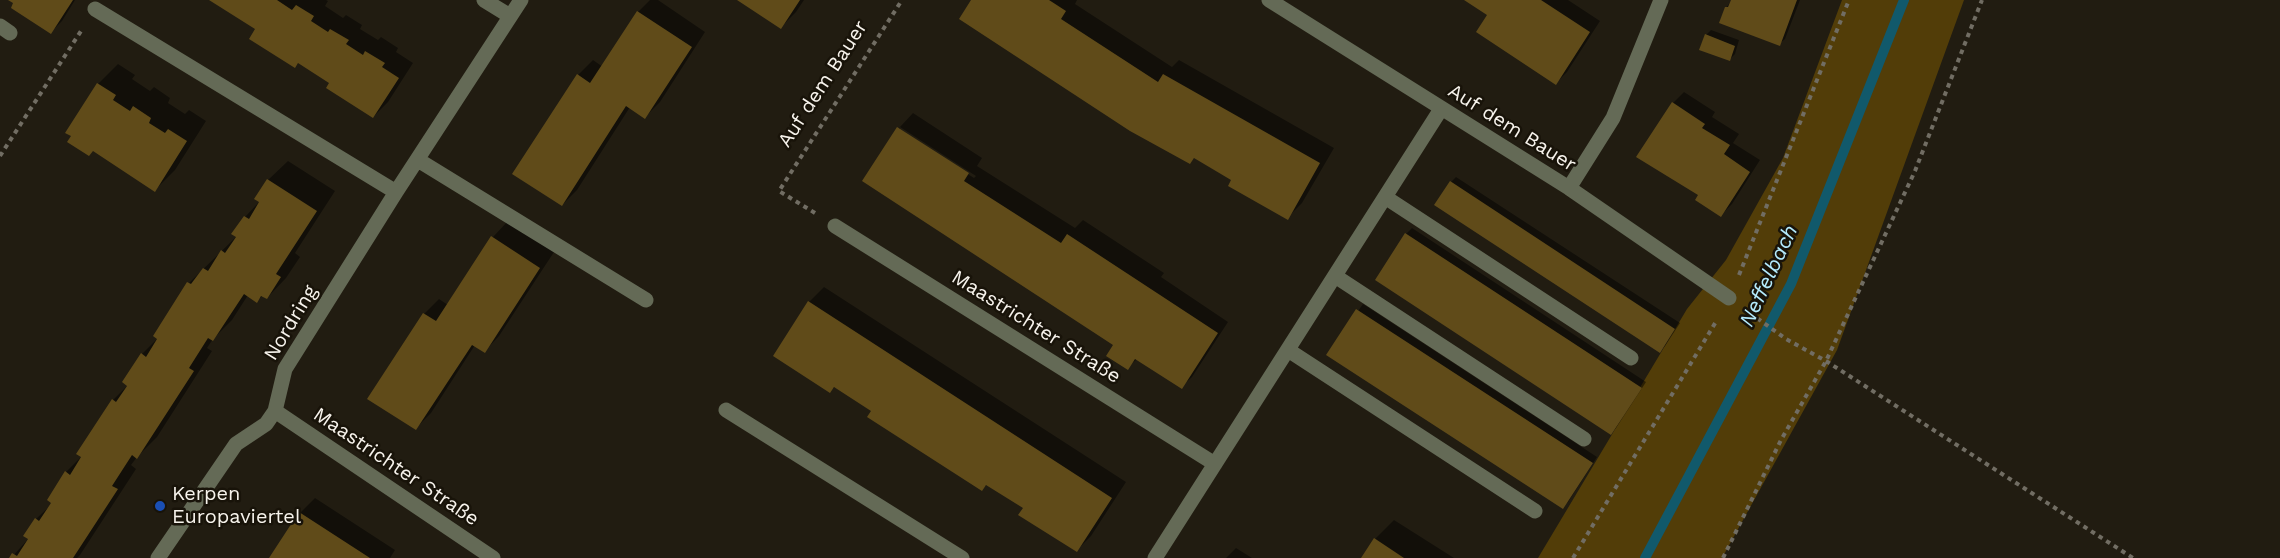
<!DOCTYPE html>
<meta charset="utf-8">
<style>
body{margin:0}
canvas{display:block;background:#211c11}
</style>
<canvas width="2280" height="558"></canvas>
<script>
const c = document.querySelector('canvas').getContext('2d');
c.lineJoin = 'round';
function paint(path, color) {
  c.fillStyle = color;
  c.fill(path, 'evenodd');
}
function toPath(rows) {
  const path = new Path2D();
  for (const r of rows) {
    path.moveTo(r[0], r[1]);
    for (let i = 2; i < r.length; i += 2) path.lineTo(r[i], r[i + 1]);
  }
  return path;
}
function trace(path, color, width, dash) {
  c.strokeStyle = color;
  c.lineWidth = width;
  c.lineCap = dash ? 'butt' : 'round';
  c.setLineDash(dash || []);
  c.stroke(path);
}
function label(font, color, halo, rows, align = 'center') {
  c.font = font + ' "Work Sans",sans-serif';
  c.lineWidth = 5;
  c.setLineDash([]);
  c.textBaseline = 'middle';
  c.strokeStyle = halo;
  c.fillStyle = color;
  for (const [text, x, y, turn = 0] of rows) {
    c.save();
    c.translate(x, y);
    c.rotate((+turn || 0) * Math.PI / 180);
    c.textAlign = isNaN(turn) ? turn : align;
    if (halo) c.strokeText(text, 0, 0);
    c.fillText(text, 0, 0);
    c.restore();
  }
}
paint(toPath([
 [1842,0,1964,0,1837,350,1722,558,1538,558,1687,309,1726,260,1783,158]
]), '#523d08');
paint(toPath([
 [17,0,75,0,62,21,51,32],
 [212,0,326,0,328,1,325,6,343,18,346,15,362,25,360,29,378,40,381,37,398,48,396,52,413,63,388,102,373,117,332,83,299,62,295,66,257,28],
 [650,0,658,0,705,32,660,102,645,117,630,107,577,190,562,205,578,75,593,60,603,67,638,12],
 [739,0,804,0,796,12,781,27],
 [973,0,1077,0,1075,4,1172,67,1179,60,1334,148,1302,203,1287,218,1233,179,1195,157,1190,163],
 [1467,0,1568,0,1600,21,1567,72,1556,83,1489,15],
 [1732,0,1800,0,1785,39,1779,44,1726,8],
 [1711,30,1739,40,1735,54,1730,59,1706,35],
 [118,64,135,75,132,79,150,91,154,87,170,98,168,103,185,114,189,110,206,121,175,170,155,190,98,84],
 [1684,92,1715,112,1712,117,1739,134,1733,143,1760,160,1732,204,1721,215,1700,194,1673,103],
 [913,113,982,158,977,166,1075,228,1083,220,1164,273,1161,277,1228,322,1192,377,1181,387,1137,359,1127,368,1108,356,1115,345,864,181,900,127,900,130,974,178,976,176,900,127],
 [288,161,335,191,295,253,300,257,286,278,267,298,263,295,257,301,248,295,232,320,213,339,207,348,212,351,157,437,137,457,131,465,136,469,80,555,77,558,11,558,29,538,36,519,53,503,66,472,82,456,113,400,128,385,142,354,158,338,189,283,237,236,245,217,260,201,268,180],
 [1456,177,1680,323,1665,346,1660,351,1451,182],
 [507,222,554,252,499,336,485,351,475,345,431,413,416,428,424,314,439,299,448,305,493,237],
 [1412,228,1646,382,1616,428,1611,433,1406,234],
 [824,287,1126,482,1091,536,1076,551,1025,508,987,484,982,489,836,386,830,391,775,355,809,302],
 [1363,304,1597,457,1568,502,1562,507,1328,354],
 [315,498,395,550,390,558,271,558,300,513],
 [1394,520,1454,558,1363,558,1375,539],
 [1236,548,1252,558,1226,558]
]), '#0007');
trace(toPath([
 [1645,558,1791,284,1904,0]
]), '#11596b', 10);
paint(toPath([
 [8,0,73,0,51,34,11,8,13,3],
 [209,0,277,0,292,10,296,5,314,16,311,21,328,32,330,29,349,40,346,44,363,55,365,51,385,63,382,67,399,78,373,118,326,88,329,83,298,63,295,68,249,39,255,29],
 [737,0,800,0,781,29],
 [971,0,1049,0,1066,11,1061,19,1158,82,1163,74,1320,163,1288,220,1228,186,1231,180,1194,158,1190,164,1130,131,959,19],
 [1464,0,1541,0,1590,32,1556,85,1476,32,1487,15],
 [1731,0,1797,0,1780,46,1719,23,1725,7,1728,7],
 [637,11,692,47,645,119,626,106,562,206,512,174,577,74,590,83],
 [1705,34,1735,46,1730,61,1699,50],
 [97,83,116,95,113,100,130,111,133,106,151,118,149,123,165,133,168,129,187,141,155,192,93,151,89,156,67,142,71,136,65,133],
 [1672,102,1705,124,1702,128,1730,145,1724,154,1750,172,1721,217,1695,200,1698,195,1636,157],
 [897,127,969,173,964,181,1061,243,1067,234,1218,333,1182,389,1135,359,1128,370,1106,356,1113,345,862,181],
 [267,179,317,211,276,274,281,277,267,299,261,296,257,303,244,294,213,341,208,338,189,368,194,371,137,459,132,455,112,486,118,489,73,558,9,558,12,553,17,556,28,539,23,536,35,518,39,521,51,503,47,500,65,471,70,475,81,457,76,454,112,399,116,402,127,386,122,382,141,353,146,357,157,339,153,336,187,282,191,284,203,268,208,271,221,250,225,253,236,237,231,234,244,216,249,219,259,202,254,199],
 [1450,181,1675,329,1660,353,1434,205],
 [1405,233,1642,388,1611,435,1375,280],
 [491,236,540,268,485,353,472,345,416,430,367,399,423,313,436,321],
 [808,301,1112,498,1077,552,1018,515,1023,508,986,485,982,491,867,417,871,411,834,387,830,393,773,356],
 [1356,309,1593,463,1563,509,1326,355],
 [299,512,370,558,269,558],
 [1374,538,1404,558,1361,558]
]), '#604b19');
trace(toPath([
 [0,156,81,31],
 [815,213,779,191,902,0],
 [1739,275,1849,0],
 [1750,313,1786,339,1826,361,2133,558],
 [1573,558,1717,320],
 [1723,558,1781,440,1826,361,1915,171,1982,0]
]), '#716d63', 4, [4.5, 4.5]);
trace(toPath([
 [484,0,510,16],
 [1269,0,1569,188,1729,298],
 [95,9,396,192],
 [0,26,10,33],
 [418,160,646,300],
 [1569,188,1613,118,1661,0],
 [1385,197,1631,358],
 [835,226,1215,464],
 [1335,276,1584,439],
 [1288,350,1535,511],
 [726,410,962,558],
 [275,411,493,558],
 [158,558,236,444,266,424,275,411,285,369,396,192,521,0],
 [1155,558,1441,109]
]), '#646a56', 15);
for (const [x, y, r, color] of [
 [160,506,6,"#1a4fb4"]
]) {
  const dot = new Path2D();
  dot.arc(x, y, r, 0, 2 * Math.PI);
  c.fillStyle = color;
  c.fill(dot);
  trace(dot, '#181309', 2);
}
label('20px', '#f7f3ec', '#181309', [
 ["Auf dem Bauer",823,84,-57],
 ["Auf dem Bauer",1512,128,32],
 ["Nordring",291,323,-59],
 ["Maastrichter Straße",1036,327,32],
 ["Maastrichter Straße",396,467,34]
]);
label('20px', '#f7f3ec', '#181309', [
 ["Kerpen",172,494],
 ["Europaviertel",172,517]
], 'left');
label('italic 21px', '#b4ebfd', '#181309', [
 ["Neffelbach",1769,276,-65]
]);
</script>
